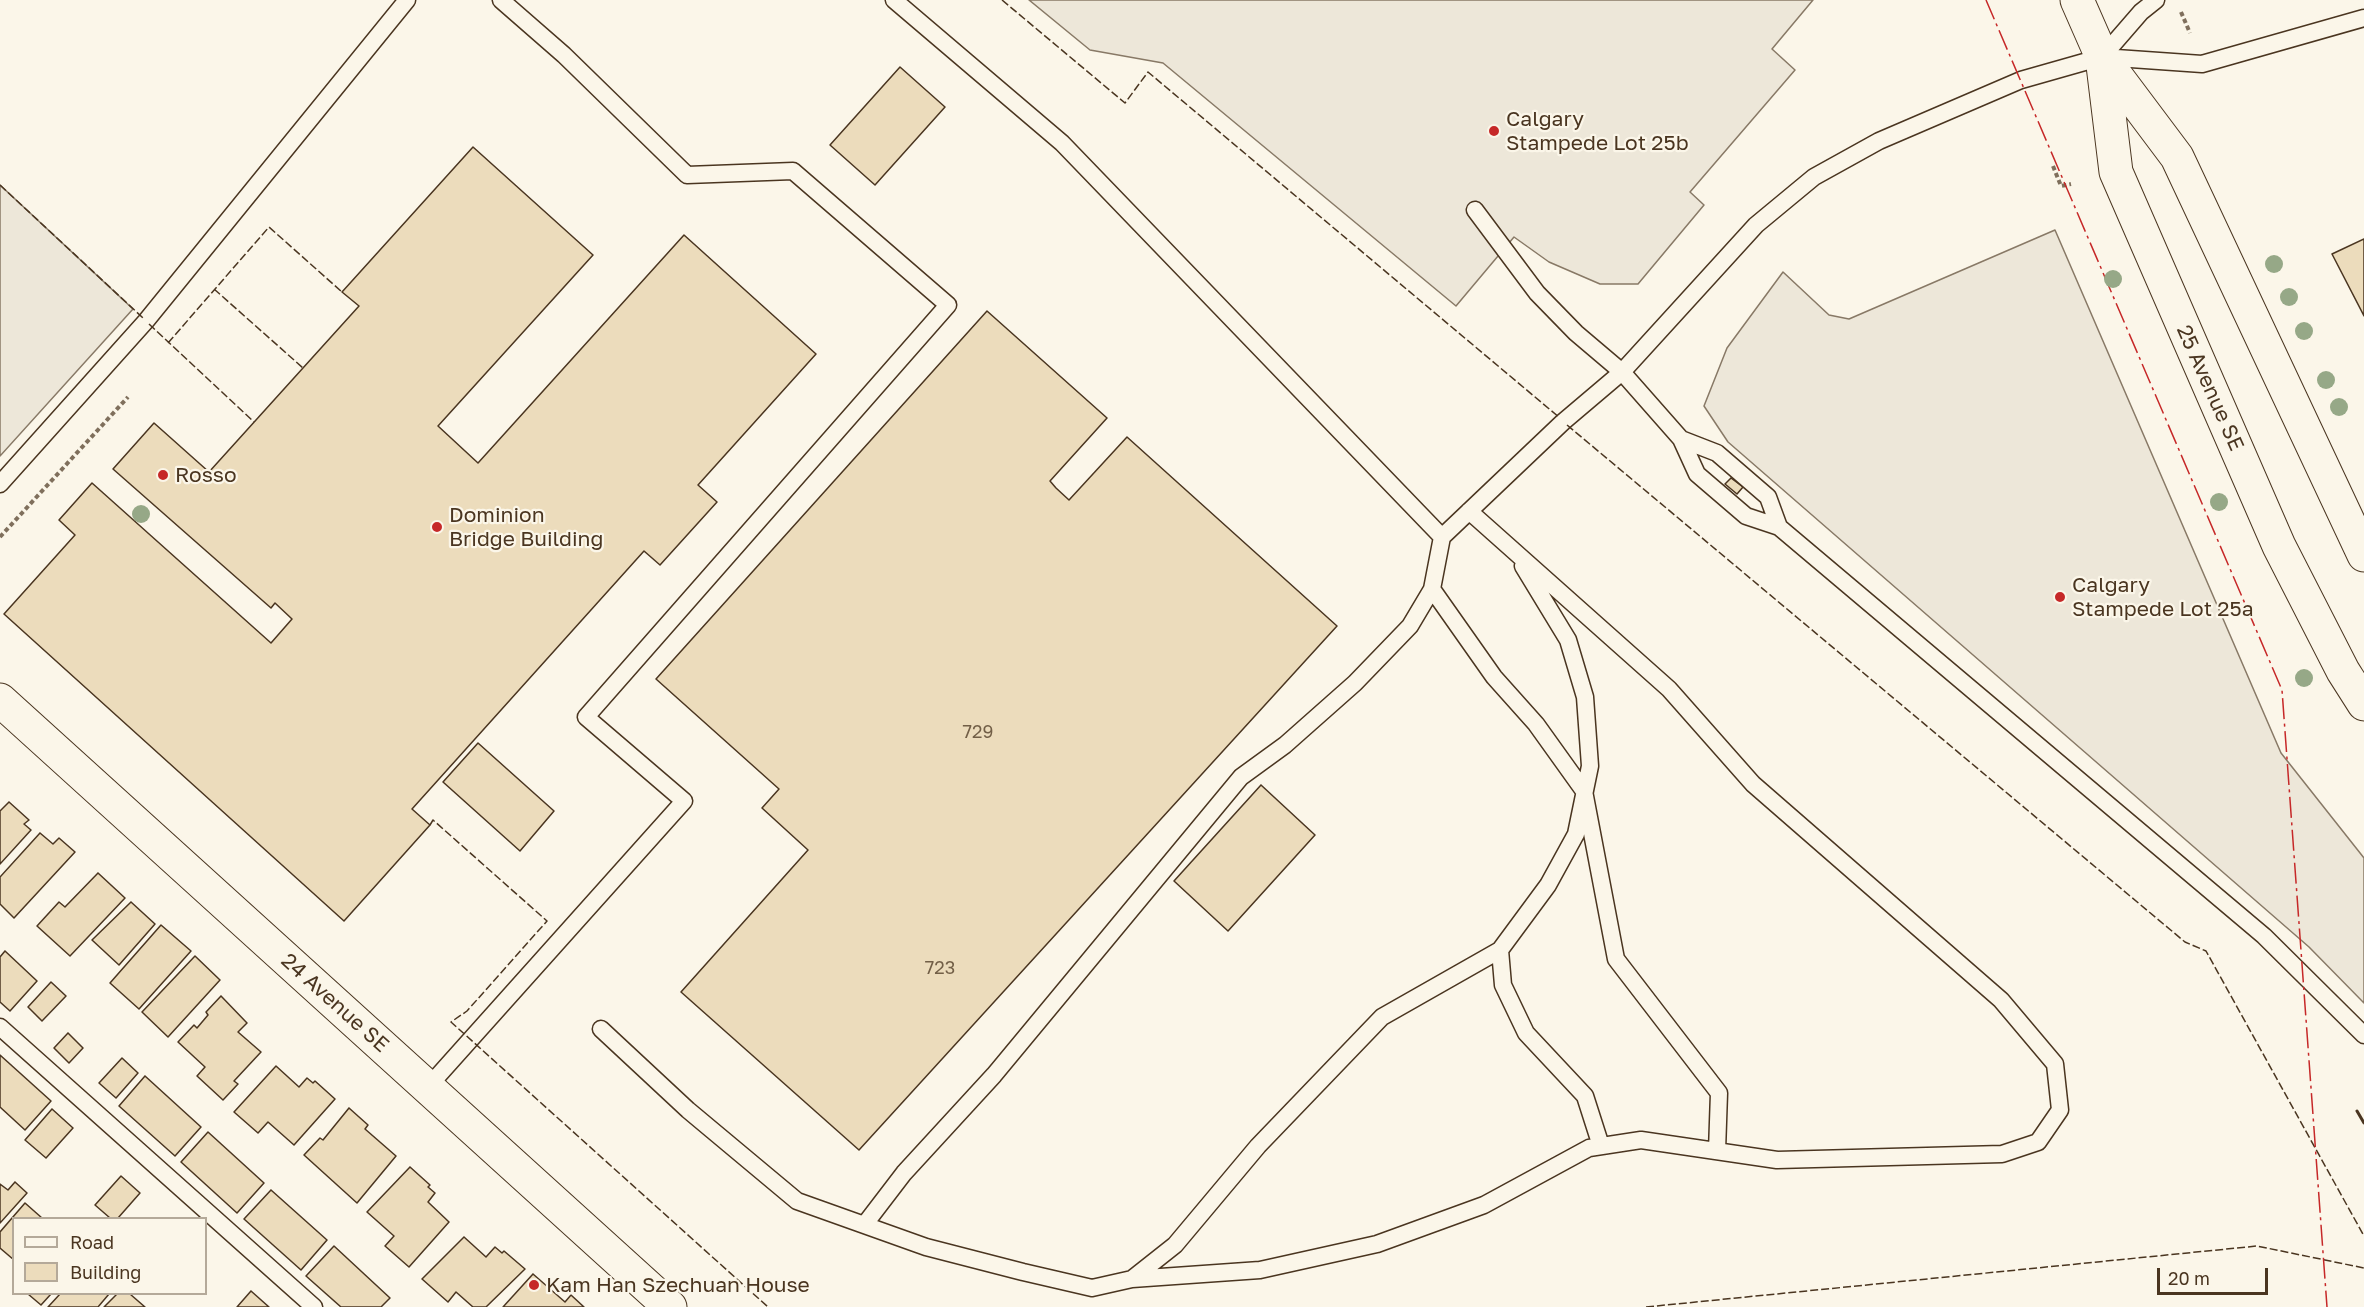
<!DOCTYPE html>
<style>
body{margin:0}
#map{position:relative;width:2364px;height:1307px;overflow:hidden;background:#fbf6e9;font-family:"Golos Text",sans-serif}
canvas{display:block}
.legend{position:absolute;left:12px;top:1217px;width:195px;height:78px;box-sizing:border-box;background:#fbf6e9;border:2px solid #b4a999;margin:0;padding:8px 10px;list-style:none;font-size:18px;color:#4a3520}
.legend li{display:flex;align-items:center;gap:12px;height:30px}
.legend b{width:30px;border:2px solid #b4a999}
.scale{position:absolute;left:2157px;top:1268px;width:111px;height:27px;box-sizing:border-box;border:3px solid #4a3520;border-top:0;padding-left:8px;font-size:18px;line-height:21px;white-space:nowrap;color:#4a3520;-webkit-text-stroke:4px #fbf6e9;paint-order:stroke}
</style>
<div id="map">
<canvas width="2364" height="1307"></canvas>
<ul class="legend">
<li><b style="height:8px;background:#fbf6e9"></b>Road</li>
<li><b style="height:16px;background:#ecdcbc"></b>Building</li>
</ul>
<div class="scale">20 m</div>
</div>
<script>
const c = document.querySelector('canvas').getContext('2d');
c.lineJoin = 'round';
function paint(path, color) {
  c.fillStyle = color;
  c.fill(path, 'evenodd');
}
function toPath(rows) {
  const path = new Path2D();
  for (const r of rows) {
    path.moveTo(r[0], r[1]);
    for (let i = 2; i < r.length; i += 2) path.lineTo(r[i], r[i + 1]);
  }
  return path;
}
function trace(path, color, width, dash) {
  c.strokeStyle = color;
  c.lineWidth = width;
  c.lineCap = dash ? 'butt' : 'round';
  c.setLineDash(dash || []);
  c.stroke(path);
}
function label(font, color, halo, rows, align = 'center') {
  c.font = font + ' "Golos Text",sans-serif';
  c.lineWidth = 4.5;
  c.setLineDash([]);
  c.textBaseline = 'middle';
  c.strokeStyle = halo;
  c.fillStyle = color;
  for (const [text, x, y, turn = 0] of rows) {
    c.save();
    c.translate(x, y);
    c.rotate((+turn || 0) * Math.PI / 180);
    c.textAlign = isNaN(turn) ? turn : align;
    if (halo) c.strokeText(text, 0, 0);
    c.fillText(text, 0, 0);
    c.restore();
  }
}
const parking = toPath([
 [1029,0,1813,0,1772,49,1795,70,1690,192,1704,205,1638,284,1600,284,1549,262,1514,237,1456,306,1163,63,1090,50,1029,0],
 [0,185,133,309,0,456,0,185],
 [2055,230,2281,753,2364,858,2364,1003,2309,947,1728,442,1704,406,1727,348,1783,272,1829,315,1849,319,2055,230]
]);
paint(parking, '#ede7d9');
trace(parking, '#887966', 1.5);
const building = toPath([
 [900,67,945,107,875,185,830,145,900,67],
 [473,147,593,255,438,426,478,463,684,235,816,354,698,485,717,502,660,565,644,551,412,809,430,825,344,921,4,614,75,535,59,520,92,483,271,643,292,619,275,603,271,608,113,469,154,423,209,472,359,306,342,292,473,147],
 [2364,239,2364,316,2332,254,2364,239],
 [987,311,1107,418,1050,481,1056,488,1069,500,1127,437,1337,626,859,1150,681,992,808,850,762,808,779,789,656,679,987,311],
 [1731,478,1743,487,1737,494,1725,484,1731,478],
 [478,743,554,811,520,851,443,782,478,743],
 [1261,785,1315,835,1228,931,1174,881,1261,785],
 [9,802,29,820,24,824,31,830,0,864,0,811,9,802],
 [40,833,53,844,59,838,75,852,14,918,0,904,0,877,40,833],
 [98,873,125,898,70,956,37,926,59,902,65,907,98,873],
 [131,902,155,924,119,965,92,940,131,902],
 [161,925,191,951,139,1009,110,983,161,925],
 [5,951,37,981,10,1011,0,1002,0,957,5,951],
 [195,956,220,980,168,1037,142,1012,195,956],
 [51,982,66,996,42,1021,28,1007,51,982],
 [221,996,247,1023,238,1032,261,1052,234,1081,238,1084,223,1100,197,1076,205,1067,178,1042,194,1025,197,1028,208,1015,206,1012,221,996],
 [68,1033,83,1048,69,1063,54,1048,68,1033],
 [0,1055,51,1101,25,1130,0,1107,0,1055],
 [122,1058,138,1073,116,1098,99,1083,122,1058],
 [276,1066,299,1087,307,1078,313,1083,315,1081,335,1099,294,1145,268,1122,258,1133,234,1112,276,1066],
 [145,1076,201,1127,175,1156,119,1106,145,1076],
 [349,1108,368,1125,365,1129,396,1156,357,1203,304,1155,320,1138,323,1140,349,1108],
 [52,1109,73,1128,46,1158,25,1140,52,1109],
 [208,1132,264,1183,237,1213,181,1162,208,1132],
 [410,1167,430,1185,428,1187,435,1193,428,1202,449,1222,409,1267,385,1246,394,1236,367,1212,410,1167],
 [121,1176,140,1193,118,1218,110,1218,95,1205,121,1176],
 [15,1182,27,1193,0,1223,0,1184,8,1190,15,1182],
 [271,1190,327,1240,301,1270,244,1219,271,1190],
 [25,1203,42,1218,14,1218,14,1260,0,1248,0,1232,25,1203],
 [464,1237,486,1257,495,1247,502,1253,504,1251,525,1269,486,1307,473,1307,456,1292,448,1302,422,1279,464,1237],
 [334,1246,390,1298,381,1307,341,1307,306,1276,334,1246],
 [533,1274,565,1302,571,1295,584,1307,503,1307,533,1274],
 [251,1291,269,1307,237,1307,251,1291],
 [28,1294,51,1294,41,1305,28,1294],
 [60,1294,109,1294,98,1307,48,1307,60,1294],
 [117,1294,130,1294,145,1307,104,1307,117,1294]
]);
paint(building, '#ecdcbc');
trace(building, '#4a3520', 1.5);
const lane = toPath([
 [894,0,1062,143,1442,537,1563,422,1622,372,1576,333,1537,293,1475,210],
 [2364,18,2202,64,2102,57,2021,80,1879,141,1814,177,1756,225,1622,372,1681,439,1697,474,1746,516,1779,527,2264,936,2364,1035],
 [2102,57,2141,12,2156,0],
 [1681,439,1717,453,1768,497,1779,527],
 [0,484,146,321,407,0],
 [1432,589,1494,677,1536,724,1584,791,1616,959,1719,1093,1717,1151],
 [1500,950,1503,985,1526,1033,1585,1096,1601,1146],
 [0,1027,314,1307],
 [601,1029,688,1110,797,1201,926,1247,1023,1272,1092,1288,1132,1279,1175,1245,1258,1146,1382,1017,1500,950,1548,885,1576,834,1590,766,1585,697,1568,640,1523,566],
 [428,1087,684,801,586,717,948,305,793,171,687,175,564,55,501,0],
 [865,1224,904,1173,994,1075,1241,777,1285,745,1355,683,1410,626,1432,589,1442,537],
 [1132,1279,1260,1270,1377,1244,1484,1205,1589,1148,1641,1140,1777,1160,2002,1154,2038,1142,2060,1110,2055,1064,2001,1000,1753,784,1669,689,1469,511]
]);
const street = toPath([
 [0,700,670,1307]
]);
const secondary = toPath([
 [2077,0,2102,57,2177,157,2364,555],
 [2102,57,2116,172,2279,546,2343,671,2364,704]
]);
trace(lane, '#4a3520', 19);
trace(street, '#4a3520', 35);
trace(secondary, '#4a3520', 35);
trace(toPath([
 [2181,12,2190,33],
 [2053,166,2061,186,2071,184],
 [0,537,128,397]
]), '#7f6f5c', 4, [4.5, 3]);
trace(lane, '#fbf6e9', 16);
trace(street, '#fbf6e9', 33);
trace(secondary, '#fbf6e9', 33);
trace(toPath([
 [1002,0,1125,103,1148,72,1560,418],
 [0,185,143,318],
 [214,289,303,368],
 [149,324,254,422],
 [168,343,269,227,342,292],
 [1567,425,2185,942,2206,951,2364,1236],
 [430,825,433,820,547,921,467,1011,451,1022,768,1307],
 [1646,1307,2257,1246,2364,1268]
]), '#4a3520', 1.5, [8, 3]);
trace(toPath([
 [2357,1111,2364,1123]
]), '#4a3520', 3);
trace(toPath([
 [1986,0,2282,690,2327,1307]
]), '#c62828', 1.5, [21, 4.5, 3, 4.5]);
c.fillStyle = '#96a887';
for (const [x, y] of [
 [2274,264],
 [2113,279],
 [2289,297],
 [2304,331],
 [2326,380],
 [2339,407],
 [2219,502],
 [141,514],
 [2304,678]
]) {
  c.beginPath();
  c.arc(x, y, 9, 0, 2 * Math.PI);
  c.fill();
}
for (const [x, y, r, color] of [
 [1494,131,6,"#c62828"],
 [163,475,6,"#c62828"],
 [437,527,6,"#c62828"],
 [2060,597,6,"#c62828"],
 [534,1285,6,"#c62828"]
]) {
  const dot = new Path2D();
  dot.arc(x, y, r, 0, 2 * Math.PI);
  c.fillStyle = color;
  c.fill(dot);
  trace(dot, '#fbf6e9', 2);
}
label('18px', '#725f47', null, [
 ["729",978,732],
 ["723",940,968]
]);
label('21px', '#4a3520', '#fbf6e9', [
 ["Calgary",1506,119],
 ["Stampede Lot 25b",1506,143],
 ["Rosso",175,475],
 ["Dominion",449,515],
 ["Bridge Building",449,539],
 ["Calgary",2072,585],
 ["Stampede Lot 25a",2072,609],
 ["Kam Han Szechuan House",546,1285]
], 'left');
label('21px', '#4a3520', '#fbf6e9', [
 ["25 Avenue SE",2210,388,66],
 ["24 Avenue SE",335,1003,42]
]);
</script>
